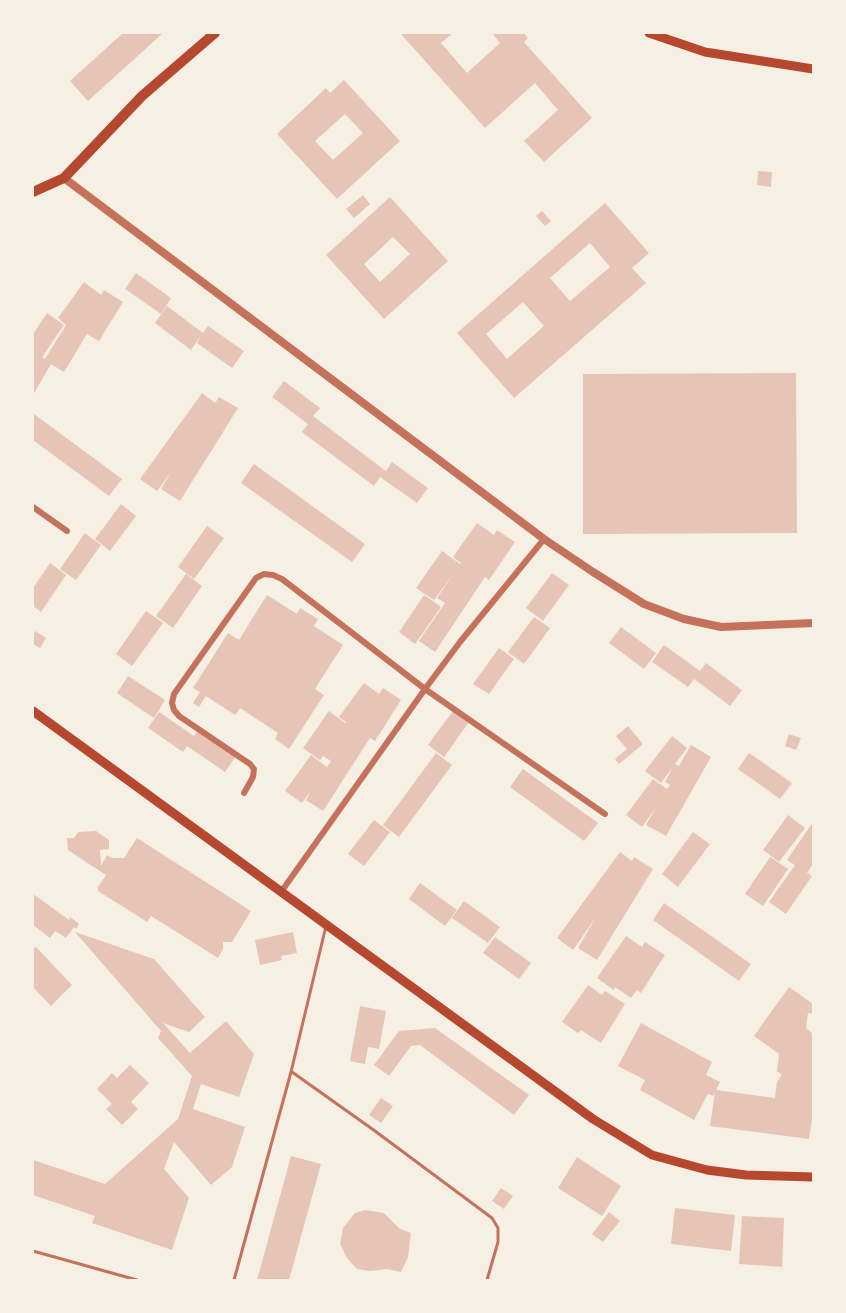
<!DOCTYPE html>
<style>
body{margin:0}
#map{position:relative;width:846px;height:1313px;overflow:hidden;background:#f6efe4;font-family:"Varela Round",sans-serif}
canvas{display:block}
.frame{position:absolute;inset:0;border:34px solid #f6efe4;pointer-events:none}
</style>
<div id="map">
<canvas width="846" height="1313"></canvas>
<div class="frame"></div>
</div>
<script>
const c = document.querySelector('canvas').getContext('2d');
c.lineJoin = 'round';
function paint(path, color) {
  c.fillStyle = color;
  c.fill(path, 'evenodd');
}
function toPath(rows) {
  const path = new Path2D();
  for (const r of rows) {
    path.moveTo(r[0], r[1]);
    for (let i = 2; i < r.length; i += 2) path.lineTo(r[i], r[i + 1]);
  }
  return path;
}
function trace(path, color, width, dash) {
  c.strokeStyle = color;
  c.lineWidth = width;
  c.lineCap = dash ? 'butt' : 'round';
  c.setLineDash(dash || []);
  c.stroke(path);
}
paint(toPath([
 [123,33,163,33,88,101,70,81],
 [400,33,453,33,441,43,467,73,500,43,492,33,524,33,528,38,524,42,592,118,544,162,524,141,558,110,535,83,485,128],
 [344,80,400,141,337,199,277,134,326,88,330,93],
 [345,114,363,133,333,160,315,141],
 [758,171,772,172,771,187,757,185],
 [363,195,370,204,354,218,346,209],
 [390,197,448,261,384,319,326,255],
 [393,237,410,254,380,282,364,264],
 [605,203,649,253,632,268,646,283,514,398,457,333],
 [590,243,610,267,570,301,550,278],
 [523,302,544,326,507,359,486,334],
 [542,211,551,221,545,226,536,216],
 [136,273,171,298,161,314,125,289],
 [84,282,101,295,104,290,123,302,99,341,87,334,64,372,51,364,33,395,33,334,47,313,64,325,42,357,45,359,66,325,58,318],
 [167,306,203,333,208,326,244,351,232,368,197,343,201,335,191,350,155,323],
 [796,373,797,533,583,534,583,374],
 [284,381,320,408,313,416,386,471,392,462,428,488,417,503,380,477,374,486,302,432,308,424,272,397],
 [202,393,215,403,219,397,238,408,180,501,161,489,171,472,157,491,140,479],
 [34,414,122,479,109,496,33,440],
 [254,464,365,544,352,562,241,483],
 [121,504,136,516,110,551,95,539],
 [477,523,494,535,497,530,515,542,489,580,485,577,435,652,419,641,445,603,437,598,454,573,434,600,416,588,442,551,460,564,461,563,453,557],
 [207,526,224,538,194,579,178,567],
 [85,533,101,545,76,580,60,569],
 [50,563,66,575,41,612,33,606,33,588],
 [552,573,569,585,543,621,526,608],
 [186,574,202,586,173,628,156,616],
 [267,595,297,614,300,608,318,619,314,626,343,645,315,689,324,695,289,749,275,739,278,733,240,708,235,715,206,696,199,707,193,703,200,692,193,688,228,633,239,640],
 [424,595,441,607,415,644,399,632],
 [146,611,163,623,132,666,116,654],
 [534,617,550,628,524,664,508,652],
 [621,627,656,653,644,669,609,643],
 [35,631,46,638,40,648,33,644,33,635],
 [664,645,700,671,706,663,742,690,730,706,694,679,688,687,652,662],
 [499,648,514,659,489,694,473,684],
 [128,676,165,700,154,718,117,693],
 [364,683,379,694,383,688,401,700,375,741,370,738,323,811,306,800,311,790,302,803,285,791,311,755,327,767,331,761,323,756,320,760,303,748,329,711,345,723,346,722,339,717],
 [453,711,469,722,444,757,428,745],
 [159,712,194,736,198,730,236,756,225,772,187,746,183,752,148,728],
 [628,726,643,744,619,764,615,759,627,749,616,736],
 [789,734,801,738,796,750,785,746],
 [672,736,687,748,675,764,679,766,691,745,711,757,666,836,646,825,656,807,642,827,626,815,653,779,667,789,670,785,665,782,673,767,661,783,645,771],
 [436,753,452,765,399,837,383,825],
 [749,753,792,783,780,799,738,769],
 [523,769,598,823,584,841,510,787],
 [788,815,805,828,779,862,763,850],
 [374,820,390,832,364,866,348,854],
 [813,822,813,864,807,873,812,876,786,914,769,902,795,865,787,860],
 [96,831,109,840,109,849,100,850,101,866,107,855,112,858,124,858,137,838,251,911,232,942,223,942,223,949,218,958,151,916,147,922,98,891,98,887,106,875,68,850,67,838,74,838,78,832],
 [693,832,710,844,678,887,662,874],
 [620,852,632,861,634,857,653,869,597,960,578,948,596,917,573,950,557,938],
 [770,857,788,869,763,906,745,894],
 [420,883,457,910,445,926,409,899],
 [33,894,69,920,70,917,79,924,76,929,74,927,66,938,55,931,50,938,33,925],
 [464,901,500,927,488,943,452,918],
 [664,903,751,964,739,981,653,920],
 [75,932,154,959,205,1017,189,1032,163,1023,190,1053,226,1021,254,1054,239,1097,201,1084,193,1109,245,1127,232,1167,211,1185,174,1142,164,1169,189,1198,172,1250,92,1223,95,1216,33,1195,33,1160,105,1184,178,1119,192,1076,158,1038,161,1031],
 [293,932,297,953,281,956,282,960,260,965,255,940],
 [626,936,642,947,645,942,665,955,641,993,637,990,631,998,615,987,614,990,597,978],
 [495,937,531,963,519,979,483,953],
 [36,947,72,985,51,1006,33,987,33,949],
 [588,985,602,995,605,991,625,1004,601,1043,581,1030,578,1033,562,1022],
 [789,987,813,1004,813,1014,808,1013,806,1028,813,1034,813,1112,809,1139,710,1126,715,1092,713,1096,708,1094,694,1120,640,1090,645,1080,618,1066,641,1023,712,1062,706,1075,720,1082,716,1090,775,1098,777,1082,782,1075,777,1071,779,1054,754,1036],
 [360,1006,386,1011,379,1049,368,1047,365,1064,350,1061],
 [435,1028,529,1095,514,1115,420,1045,411,1046,389,1076,374,1065,399,1031],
 [130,1065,149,1083,131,1102,138,1109,122,1125,106,1109,112,1104,97,1089,112,1073,117,1078],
 [381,1098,393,1106,381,1123,369,1115],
 [291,1156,321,1164,289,1280,257,1280],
 [577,1157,621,1186,602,1216,558,1188],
 [501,1188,513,1196,504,1209,492,1201],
 [675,1208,735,1215,731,1251,671,1244],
 [365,1210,384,1213,400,1229,411,1233,408,1257,401,1272,387,1269,370,1271,357,1269,347,1258,340,1244,343,1228,355,1213],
 [609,1212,620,1221,603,1242,592,1234],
 [742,1216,784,1218,782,1267,739,1264]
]), '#e6c5b7');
trace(toPath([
 [292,1072,375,1131,492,1218,498,1228,498,1242,487,1280],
 [33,1251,137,1280],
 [234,1280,291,1072,326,926]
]), '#c5725c', 3);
trace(toPath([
 [33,507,67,531],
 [244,793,253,777,254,769,250,764,179,716,174,710,172,703,174,694,256,578,264,574,273,575,282,579,425,689,605,814],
 [281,892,425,689,460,642,544,539]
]), '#c5725c', 6);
trace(toPath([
 [64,178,544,539,593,572,644,604,684,619,721,627,813,623]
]), '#c5725c', 8);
trace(toPath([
 [649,33,705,52,813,69],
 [33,711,593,1119,652,1155,707,1170,746,1175,813,1177]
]), '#b5482f', 9);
trace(toPath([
 [33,192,64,178,142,96,215,33]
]), '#b5482f', 10);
</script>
